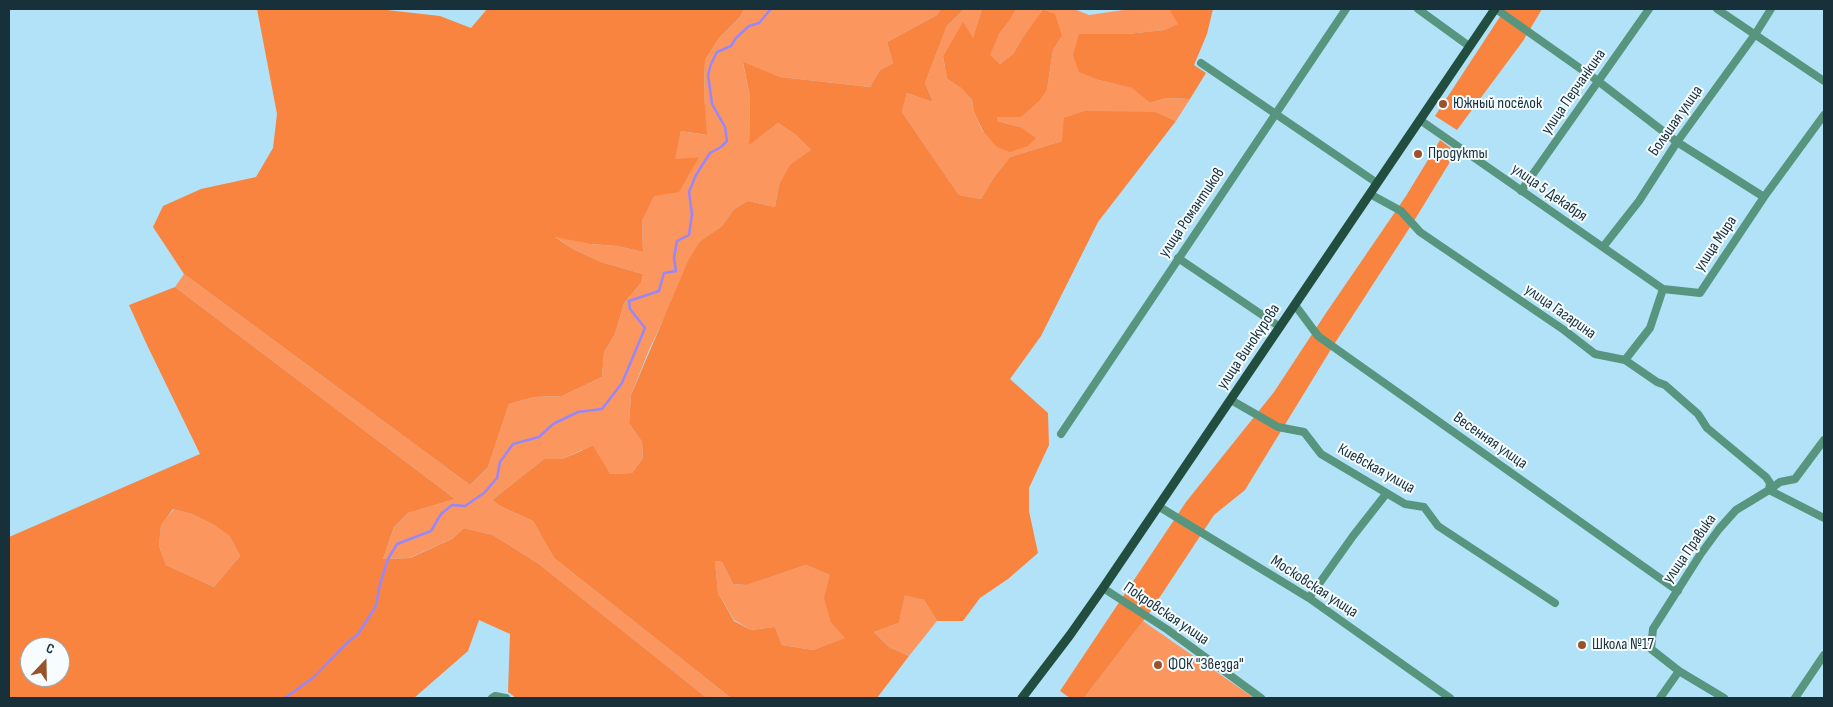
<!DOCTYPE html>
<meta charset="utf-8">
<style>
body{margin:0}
#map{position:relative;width:1833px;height:707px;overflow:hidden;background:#b2e2f8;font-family:"Sofia Sans Condensed",sans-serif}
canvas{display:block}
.frame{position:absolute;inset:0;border:10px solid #17303a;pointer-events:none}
.north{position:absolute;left:20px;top:637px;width:50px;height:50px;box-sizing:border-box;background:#f6fcff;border:1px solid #9daab0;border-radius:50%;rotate:21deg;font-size:14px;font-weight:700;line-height:20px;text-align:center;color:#17303a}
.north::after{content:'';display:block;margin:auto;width:18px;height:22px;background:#99532b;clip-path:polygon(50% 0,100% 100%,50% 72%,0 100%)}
</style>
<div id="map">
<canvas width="1833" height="707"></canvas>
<div class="frame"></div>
<div class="north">С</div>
</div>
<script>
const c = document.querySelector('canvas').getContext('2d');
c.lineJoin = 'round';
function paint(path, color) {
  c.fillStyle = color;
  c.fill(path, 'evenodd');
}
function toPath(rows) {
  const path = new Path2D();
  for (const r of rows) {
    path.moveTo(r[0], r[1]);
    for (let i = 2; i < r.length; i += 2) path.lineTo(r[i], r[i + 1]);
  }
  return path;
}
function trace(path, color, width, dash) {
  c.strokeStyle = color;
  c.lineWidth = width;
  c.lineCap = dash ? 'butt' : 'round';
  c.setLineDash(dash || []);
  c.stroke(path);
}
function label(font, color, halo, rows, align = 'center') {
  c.font = font + ' "Sofia Sans Condensed",sans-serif';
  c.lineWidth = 4;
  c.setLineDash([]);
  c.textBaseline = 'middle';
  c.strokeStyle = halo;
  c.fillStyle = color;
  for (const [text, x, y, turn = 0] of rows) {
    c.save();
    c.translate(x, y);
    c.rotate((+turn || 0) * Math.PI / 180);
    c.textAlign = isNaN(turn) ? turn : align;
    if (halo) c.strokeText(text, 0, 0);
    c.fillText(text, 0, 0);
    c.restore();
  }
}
paint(toPath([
 [744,9,941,9,937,15,887,42,893,63,880,70,870,87,780,77,743,63,750,97,749,144,778,123,796,135,811,150,779,185,775,207,748,201,734,209,722,226,700,241,649,350,631,395,629,423,642,442,643,458,632,473,610,474,582,450,562,459,544,459,492,500,500,506,533,521,554,558,731,698,707,698,539,564,493,535,464,528,452,539,409,558,383,559,394,527,408,513,455,499,175,287,184,274,470,485,488,467,509,404,534,397,562,396,602,377,604,352,615,334,624,303,641,283,643,274,601,262,573,249,554,236,590,244,617,246,643,252,642,221,654,195,699,157,674,160,681,131,706,135,704,93,705,60,719,38,740,17],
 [964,9,982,9,973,39,963,23,943,56,947,79,961,88,972,100,974,112,983,132,1020,127,997,121,997,117,1021,117,1047,90,1053,50,1062,36,1031,27,1023,37,1013,54,1000,64,989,55,999,34,1010,20,1016,9,1074,9,1089,15,1130,9,1169,9,1179,24,1164,30,1127,34,1079,34,1099,80,1133,88,1150,103,1166,98,1190,99,1176,121,1156,112,1121,112,1062,141,1010,157,994,177,981,199,959,195,902,112,907,93,933,102,925,83,947,26],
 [174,509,192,514,214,525,230,535,240,556,214,587,166,565,159,546,161,524],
 [715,561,722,562,733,584,745,585,806,565,830,575,831,623,846,638,813,650,782,645,775,627,751,630,734,620,718,593],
 [905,594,924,600,937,621,909,656,889,647,874,632,899,623],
 [1143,621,1254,698,1084,698]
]), '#fc965f');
paint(toPath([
 [257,9,378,9,440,16,471,28,487,9,744,9,740,17,719,38,705,60,704,93,707,135,681,131,675,159,699,157,679,192,654,196,642,221,643,252,617,246,590,244,555,237,573,249,601,262,643,274,641,283,624,303,615,334,604,352,602,377,562,396,534,397,509,404,488,467,470,485,184,274,153,227,163,206,201,189,256,177,273,148,277,114],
 [941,9,964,9,947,26,925,83,933,102,907,93,902,112,959,195,981,199,994,177,1010,157,1062,141,1064,118,1085,111,1156,112,1176,121,1098,222,1041,336,1010,379,1048,413,1049,445,1029,488,1029,511,1038,553,1008,579,980,598,963,621,937,621,924,600,905,595,899,623,874,632,889,647,909,656,877,698,731,698,554,558,533,521,500,506,492,500,544,459,562,459,593,446,610,474,632,473,643,458,642,442,629,423,631,395,688,261,700,241,722,226,734,209,748,201,775,207,779,185,790,165,811,150,796,135,778,123,749,145,750,97,743,62,780,77,870,87,880,70,893,63,887,42,937,15],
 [715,561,722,562,733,584,746,585,806,565,830,575,824,598,831,623,845,638,813,650,782,645,775,627,751,630,734,621,718,593],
 [982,9,1016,9,1010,20,999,34,990,55,1000,64,1013,54,1023,37,1043,10,1055,14,1062,36,1053,50,1047,90,1039,101,1021,117,997,117,997,121,1020,127,1036,138,1028,146,1010,152,997,147,983,131,974,112,972,100,961,88,947,79,943,56,963,22,973,38],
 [1169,9,1213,9,1207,34,1194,65,1206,73,1190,99,1166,98,1150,103,1132,88,1099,80,1079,72,1073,55,1079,34,1127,34,1164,30,1178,24],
 [1505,9,1542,9,1523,41,1457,130,1435,116],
 [1440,140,1456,152,1414,221,1333,346,1245,490,1214,515,1150,612,1084,698,1070,698,1060,691,1186,502,1274,392,1326,313,1406,196],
 [175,287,455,499,408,513,394,527,383,559,410,558,452,539,464,528,493,535,539,564,707,698,516,698,508,692,510,634,479,620,468,651,414,698,9,698,9,537,200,454,147,345,129,305],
 [173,509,192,514,214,525,230,536,240,556,214,587,166,565,159,546,161,525],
 [30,647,60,647,60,677,30,677]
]), '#f88440');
trace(toPath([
 [285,698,314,677,347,643,358,634,376,606,380,584,388,559,397,544,431,531,441,514,452,505,465,506,484,493,497,478,500,462,513,444,539,437,553,424,578,412,602,409,622,383,645,328,630,309,629,301,659,291,664,273,676,271,674,258,677,241,689,235,692,214,689,192,696,175,710,153,721,147,727,141,725,127,712,104,708,75,711,64,717,52,731,46,736,38,749,26,759,23,771,9]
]), '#9887f9', 2.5);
trace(toPath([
 [1418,9,1469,46],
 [1496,9,1598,81,1677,142,1764,197],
 [1717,9,1824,81],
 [1201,63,1377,183],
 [1420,120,1663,289],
 [1521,191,1649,9],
 [1370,194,1401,211,1420,232,1564,330,1595,354,1625,360,1657,382,1665,385,1698,414,1707,428,1766,477,1770,483,1769,490,1824,518],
 [1603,247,1639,201,1677,142,1756,33,1771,9],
 [1178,258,1280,327],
 [1295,305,1318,336,1678,591],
 [1625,360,1650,328,1663,289,1700,293,1764,197,1824,115],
 [1231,400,1278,427,1304,432,1321,454,1405,504,1424,507,1438,526,1555,603],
 [1061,434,1346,9],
 [1158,506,1309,598,1450,698],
 [1103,588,1168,630,1261,698],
 [1309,598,1353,536,1386,494],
 [1679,671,1724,698],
 [492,698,495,696,506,698],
 [1660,698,1679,671,1651,649,1653,629,1700,555,1719,529,1736,510,1769,490,1780,482,1795,479,1824,440],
 [1795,698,1824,655]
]), '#58957f', 8);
trace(toPath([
 [1022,698,1070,635,1103,588,1495,9]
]), '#224e3f', 9);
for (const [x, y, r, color] of [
 [1443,104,5,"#99532b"],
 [1418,154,5,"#99532b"],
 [1582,645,5,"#99532b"],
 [1158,665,5,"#99532b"]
]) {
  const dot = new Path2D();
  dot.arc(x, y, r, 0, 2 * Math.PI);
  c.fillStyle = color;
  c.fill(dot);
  trace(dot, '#f6fcff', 2);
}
label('16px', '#17303a', '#f6fcff', [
 ["улица Перчанкина",1574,92,-55],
 ["Большая улица",1676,121,-55],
 ["улица 5 Декабря",1549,193,35],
 ["улица Романтиков",1192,213,-56],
 ["улица Мира",1716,244,-56],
 ["улица Гагарина",1560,312,35],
 ["улица Винокурова",1249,347,-56],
 ["Весенняя улица",1490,441,35],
 ["Киевская улица",1376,469,29],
 ["улица Правика",1690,549,-55],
 ["Московская улица",1314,587,33],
 ["Покровская улица",1166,614,34]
]);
label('16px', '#17303a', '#f6fcff', [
 ["Южный посёлок",1453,104],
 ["Продукты",1428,154],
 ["Школа №17",1592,645],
 ["ФОК \"Звезда\"",1168,665]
], 'left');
</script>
